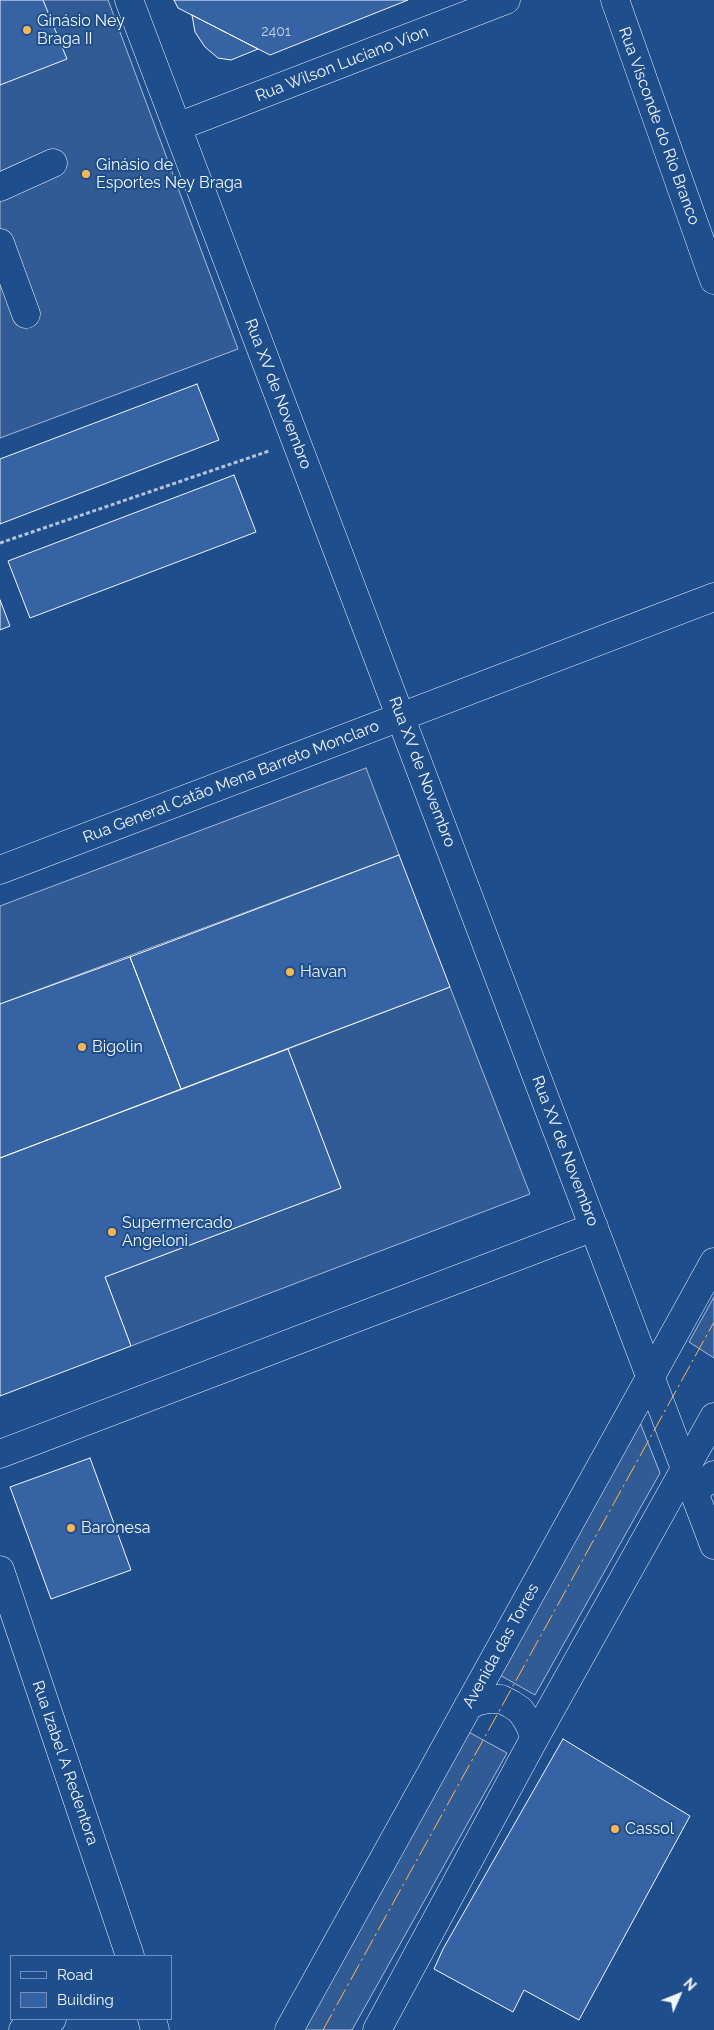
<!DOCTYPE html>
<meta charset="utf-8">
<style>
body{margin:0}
#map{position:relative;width:714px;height:2030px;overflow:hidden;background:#1f4e8c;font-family:Raleway,sans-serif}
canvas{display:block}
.legend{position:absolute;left:10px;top:1955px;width:162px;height:65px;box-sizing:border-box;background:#1f4e8c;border:1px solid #7391ba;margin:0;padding:6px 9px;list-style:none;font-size:15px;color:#f2f6ff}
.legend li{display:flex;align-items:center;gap:10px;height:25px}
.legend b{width:25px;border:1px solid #7391ba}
.north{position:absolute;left:654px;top:1970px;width:50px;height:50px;-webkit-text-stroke:4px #1f4e8c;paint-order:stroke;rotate:46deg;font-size:14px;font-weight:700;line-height:20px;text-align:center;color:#f2f6ff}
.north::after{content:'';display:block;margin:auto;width:18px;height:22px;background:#f2f6ff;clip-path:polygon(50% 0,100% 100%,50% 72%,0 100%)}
</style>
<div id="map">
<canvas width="714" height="2030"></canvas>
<ul class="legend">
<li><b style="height:6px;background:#1f4e8c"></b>Road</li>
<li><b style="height:14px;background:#3563a3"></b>Building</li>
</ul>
<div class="north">N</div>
</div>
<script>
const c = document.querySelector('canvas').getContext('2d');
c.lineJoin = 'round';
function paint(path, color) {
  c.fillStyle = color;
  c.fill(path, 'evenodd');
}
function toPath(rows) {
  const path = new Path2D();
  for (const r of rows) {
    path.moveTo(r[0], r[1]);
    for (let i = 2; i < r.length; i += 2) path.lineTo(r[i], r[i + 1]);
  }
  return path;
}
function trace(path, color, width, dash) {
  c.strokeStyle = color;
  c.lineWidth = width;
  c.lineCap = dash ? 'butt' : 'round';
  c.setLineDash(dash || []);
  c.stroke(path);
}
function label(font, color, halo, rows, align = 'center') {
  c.font = font + ' Raleway,sans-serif';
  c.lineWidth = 4;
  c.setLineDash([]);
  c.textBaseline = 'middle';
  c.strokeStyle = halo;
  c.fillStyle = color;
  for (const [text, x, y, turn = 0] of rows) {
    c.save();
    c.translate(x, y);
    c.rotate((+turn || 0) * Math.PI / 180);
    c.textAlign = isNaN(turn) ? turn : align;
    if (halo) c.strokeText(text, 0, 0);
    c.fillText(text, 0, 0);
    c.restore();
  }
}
const built = toPath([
 [0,0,108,0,238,349,0,438,0,0],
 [366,768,399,855,0,1004,0,906,366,768],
 [450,987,530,1194,131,1346,105,1277,341,1188,288,1049,450,987],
 [714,1297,714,1358,689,1342,714,1297],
 [639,1420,660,1473,535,1695,498,1674,639,1420],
 [465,1730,507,1753,352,2030,299,2030,465,1730]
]);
paint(built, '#305b95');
trace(built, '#a8bbd7', 1);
const building = toPath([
 [0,0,43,0,67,59,0,85,0,0],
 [174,0,408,0,270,55,178,8,174,0],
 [192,15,258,49,231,60,218,58,205,47,195,32,192,15],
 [197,384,219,440,0,524,0,459,197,384],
 [234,475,256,532,30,618,8,561,234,475],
 [0,600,10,626,0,630,0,600],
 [399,855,450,987,181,1089,130,957,399,855],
 [130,957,181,1089,0,1158,0,1004,130,957],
 [288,1049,341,1188,105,1277,131,1346,0,1396,0,1158,288,1049],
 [90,1458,131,1570,51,1599,10,1487,90,1458],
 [563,1739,690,1816,579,2020,524,1990,513,2012,434,1969,443,1949,563,1739]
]);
paint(building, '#3563a3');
trace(building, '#f2f6ff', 1);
const minor = toPath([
 [129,0,714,1545],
 [177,127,506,0],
 [0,187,53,163],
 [0,243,26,314],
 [0,870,714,597],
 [0,1454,594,1227],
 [694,1492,714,1475],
 [23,2030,52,2019]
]);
const major = toPath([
 [615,0,714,280],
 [0,1570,130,1956],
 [468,1706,478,1701,489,1699,501,1699,511,1704,520,1710,527,1720,532,1730,533,1741],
 [152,2019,155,2030],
 [289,2030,714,1262],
 [377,2030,533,1741,714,1417]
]);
trace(minor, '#f2f6ff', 29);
trace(major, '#f2f6ff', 29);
trace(toPath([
 [0,543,269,451]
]), '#b3c4dc', 3, [4, 2.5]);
trace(minor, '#1f4e8c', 28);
trace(major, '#1f4e8c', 28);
trace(toPath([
 [323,2030,714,1322]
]), '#ffb74d', 1, [18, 4, 2.5, 4]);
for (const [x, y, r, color] of [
 [27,30,5,"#ffb74d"],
 [86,174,5,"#ffb74d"],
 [290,972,5,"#ffb74d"],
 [82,1047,5,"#ffb74d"],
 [112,1232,5,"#ffb74d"],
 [71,1528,5,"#ffb74d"],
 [615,1829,5,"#ffb74d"]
]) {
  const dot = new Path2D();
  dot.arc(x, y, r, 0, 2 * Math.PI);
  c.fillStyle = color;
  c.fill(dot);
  trace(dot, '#1f4e8c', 2);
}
label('14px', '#c3d1e8', null, [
 ["2401",276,32]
]);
label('16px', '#f2f6ff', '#1f4e8c', [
 ["Ginásio Ney",37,21],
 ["Braga II",37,39],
 ["Ginásio de",96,165],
 ["Esportes Ney Braga",96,183],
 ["Havan",300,972],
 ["Bigolin",92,1047],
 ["Supermercado",122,1223],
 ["Angeloni",122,1241],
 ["Baronesa",81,1528],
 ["Cassol",625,1829]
], 'left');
label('16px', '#f2f6ff', '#1f4e8c', [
 ["Rua Wilson Luciano Vion",342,64,-21],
 ["Rua Visconde do Rio Branco",659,126,70],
 ["Rua XV de Novembro",278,394,69],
 ["Rua XV de Novembro",422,772,69],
 ["Rua General Catão Mena Barreto Monclaro",231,782,-21],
 ["Rua XV de Novembro",565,1151,69],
 ["Avenida das Torres",501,1646,-61],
 ["Rua Izabel A Redentora",65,1763,71]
]);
</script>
